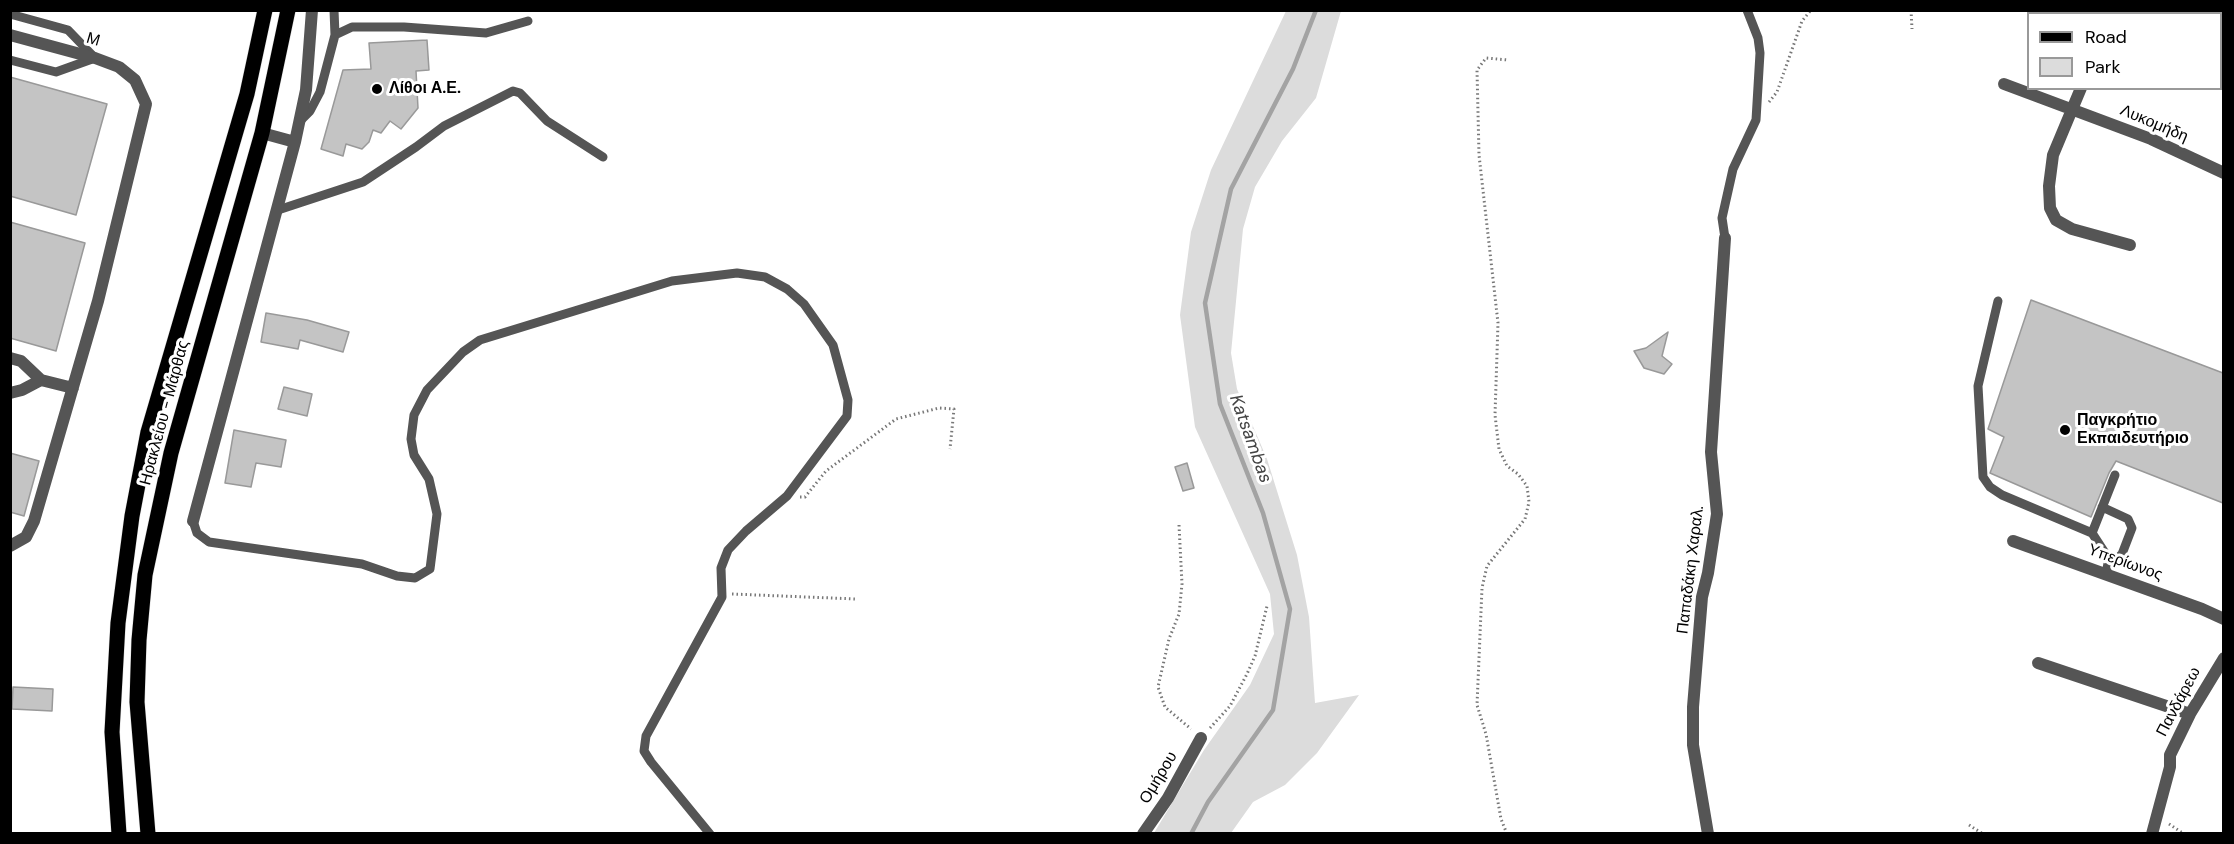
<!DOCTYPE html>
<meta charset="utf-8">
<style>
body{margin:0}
#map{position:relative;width:2234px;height:844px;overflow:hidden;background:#fff;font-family:"DM Sans",sans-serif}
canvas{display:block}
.frame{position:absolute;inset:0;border:12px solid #000;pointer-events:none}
.legend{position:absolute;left:2027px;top:12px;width:195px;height:78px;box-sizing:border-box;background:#fff;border:2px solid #999;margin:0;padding:8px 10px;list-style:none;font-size:18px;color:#000}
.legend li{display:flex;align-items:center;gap:12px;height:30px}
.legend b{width:30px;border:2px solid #999}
</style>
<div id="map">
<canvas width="2234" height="844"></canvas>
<div class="frame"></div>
<ul class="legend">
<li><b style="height:8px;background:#000"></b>Road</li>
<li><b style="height:16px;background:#dcdcdc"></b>Park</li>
</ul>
</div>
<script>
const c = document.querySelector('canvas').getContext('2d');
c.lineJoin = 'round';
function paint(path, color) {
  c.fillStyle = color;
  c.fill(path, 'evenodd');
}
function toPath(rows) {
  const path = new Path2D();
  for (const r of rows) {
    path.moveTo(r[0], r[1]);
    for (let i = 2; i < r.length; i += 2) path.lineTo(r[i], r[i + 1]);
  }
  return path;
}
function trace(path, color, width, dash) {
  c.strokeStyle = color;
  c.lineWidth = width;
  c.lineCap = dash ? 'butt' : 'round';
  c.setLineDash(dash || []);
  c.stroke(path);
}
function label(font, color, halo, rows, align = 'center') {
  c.font = font + ' "DM Sans",sans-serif';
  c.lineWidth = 6;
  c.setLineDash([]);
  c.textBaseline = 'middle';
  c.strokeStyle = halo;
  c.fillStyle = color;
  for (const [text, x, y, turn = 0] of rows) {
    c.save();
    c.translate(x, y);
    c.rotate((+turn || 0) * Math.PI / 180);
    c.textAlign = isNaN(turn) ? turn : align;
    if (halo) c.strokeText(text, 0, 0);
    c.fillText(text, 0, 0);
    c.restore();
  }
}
paint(toPath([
 [1286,11,1341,11,1316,98,1282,141,1255,187,1243,229,1231,353,1237,389,1267,459,1297,555,1309,617,1315,703,1359,695,1317,753,1285,785,1253,802,1231,833,1154,833,1204,750,1250,685,1274,634,1270,594,1195,427,1180,315,1191,232,1211,170]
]), '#dcdcdc');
trace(toPath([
 [1191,834,1208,802,1273,710,1290,609,1263,513,1220,404,1205,303,1231,189,1293,69,1316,10]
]), '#a3a3a3', 4.5);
const building = toPath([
 [427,40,429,70,416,71,418,108,401,129,390,121,381,133,373,130,369,142,362,149,346,144,343,156,321,149,343,70,371,69,369,43,427,40],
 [10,77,107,104,76,215,10,196,10,77],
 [10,222,85,243,56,351,10,338,10,222],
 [2031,300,2223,373,2223,503,2116,461,2109,473,2091,517,1990,473,2004,437,1988,429,2031,300],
 [266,313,307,320,349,332,343,352,300,340,298,349,261,342,266,313],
 [1668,332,1662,356,1672,364,1664,374,1644,368,1634,351,1646,348,1668,332],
 [284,387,312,394,307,416,278,409,284,387],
 [234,430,286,440,281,467,256,463,251,487,225,483,234,430],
 [10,453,39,461,24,516,10,512,10,453],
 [1187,463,1194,488,1183,491,1175,467,1187,463],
 [13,687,53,689,52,711,12,709,13,687]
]);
paint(building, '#c4c4c4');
trace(building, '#999', 1.5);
const primary = toPath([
 [119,834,112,732,118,623,132,516,148,432,247,94,265,10],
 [148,834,137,702,139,640,145,575,171,453,262,133,288,10]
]);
trace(primary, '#dbdbdb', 16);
trace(toPath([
 [1911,10,1912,29],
 [1769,102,1777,92,1802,21,1811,10],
 [800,497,805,497,826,471,896,419,939,408,954,409,950,449],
 [1179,525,1182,584,1179,614,1169,639,1158,687,1165,707,1191,729],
 [732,594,856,599],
 [1210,728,1230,706,1247,674,1255,656,1267,606],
 [2169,824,2184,834],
 [1969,825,1983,834],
 [1507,834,1501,819,1486,734,1477,705,1482,588,1487,566,1525,519,1529,502,1527,486,1518,474,1507,466,1499,449,1495,415,1498,323,1479,155,1477,70,1486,58,1508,60]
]), '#777', 3, [1.5, 3]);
trace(toPath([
 [334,10,335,35],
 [10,14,68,30,95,58,56,72,10,60],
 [299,122,310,111,320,92,335,35,352,27,404,27,486,33,528,21],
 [278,210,363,182,416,147,444,126,513,91,520,93,547,121,603,157],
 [1725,238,1722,218,1733,169,1756,120,1760,53,1758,38,1747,10],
 [1998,301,1978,386,1983,477,1990,487,2002,495,2092,533,2109,559,2106,573],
 [2102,507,2128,519,2132,528,2122,554,2118,558,2109,559],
 [193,521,197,533,209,542,362,564,397,576,415,578,430,569,437,514,429,479,414,455,411,439,414,415,427,390,463,352,480,340,672,281,737,273,765,277,787,289,804,304,833,345,848,400,847,416,787,496,746,531,728,550,721,568,722,597,646,736,644,751,651,762,710,834],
 [2092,533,2115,475]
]), '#555', 9);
trace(toPath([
 [2110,14,2111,10],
 [10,35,95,58,119,67,135,80,146,104,98,301,34,521,26,537,10,546],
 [2004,84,2151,139,2224,173],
 [2081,88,2053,155,2049,186,2050,208,2056,220,2072,229,2130,245],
 [262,133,295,142,306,90,312,10],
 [10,358,21,361,41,380,73,388],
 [10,393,22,390,41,380],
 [193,521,295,142],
 [2013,541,2202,609,2224,619],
 [2038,663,2190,714],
 [1143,834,1168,798,1201,738],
 [1708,834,1693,745,1693,707,1702,597,1708,573,1717,514,1711,452,1725,238],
 [2152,834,2170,767,2170,755,2190,714,2224,658]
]), '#555', 12);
trace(primary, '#000', 15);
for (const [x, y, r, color] of [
 [377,89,6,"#000"],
 [2065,430,6,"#000"]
]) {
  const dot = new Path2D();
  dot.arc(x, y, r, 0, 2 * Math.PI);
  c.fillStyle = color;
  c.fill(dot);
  trace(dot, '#fff', 2);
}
label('16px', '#000', '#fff', [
 ["Μ",93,40,16],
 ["Λυκομήδη",2154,124,23],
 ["Ηρακλείου - Μάρθας",165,413,-75],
 ["Υπερίωνος",2125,563,20],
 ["Παπαδάκη Χαραλ.",1691,570,-83],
 ["Πανδάρεω",2179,702,-62],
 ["Ομήρου",1159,778,-59]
]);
label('bold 16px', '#000', '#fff', [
 ["Λίθοι Α.Ε.",389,89],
 ["Παγκρήτιο",2077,421],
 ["Εκπαιδευτήριο",2077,439]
], 'left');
label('italic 18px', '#444', '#fff', [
 ["Katsambas",1250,439,70]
]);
</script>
